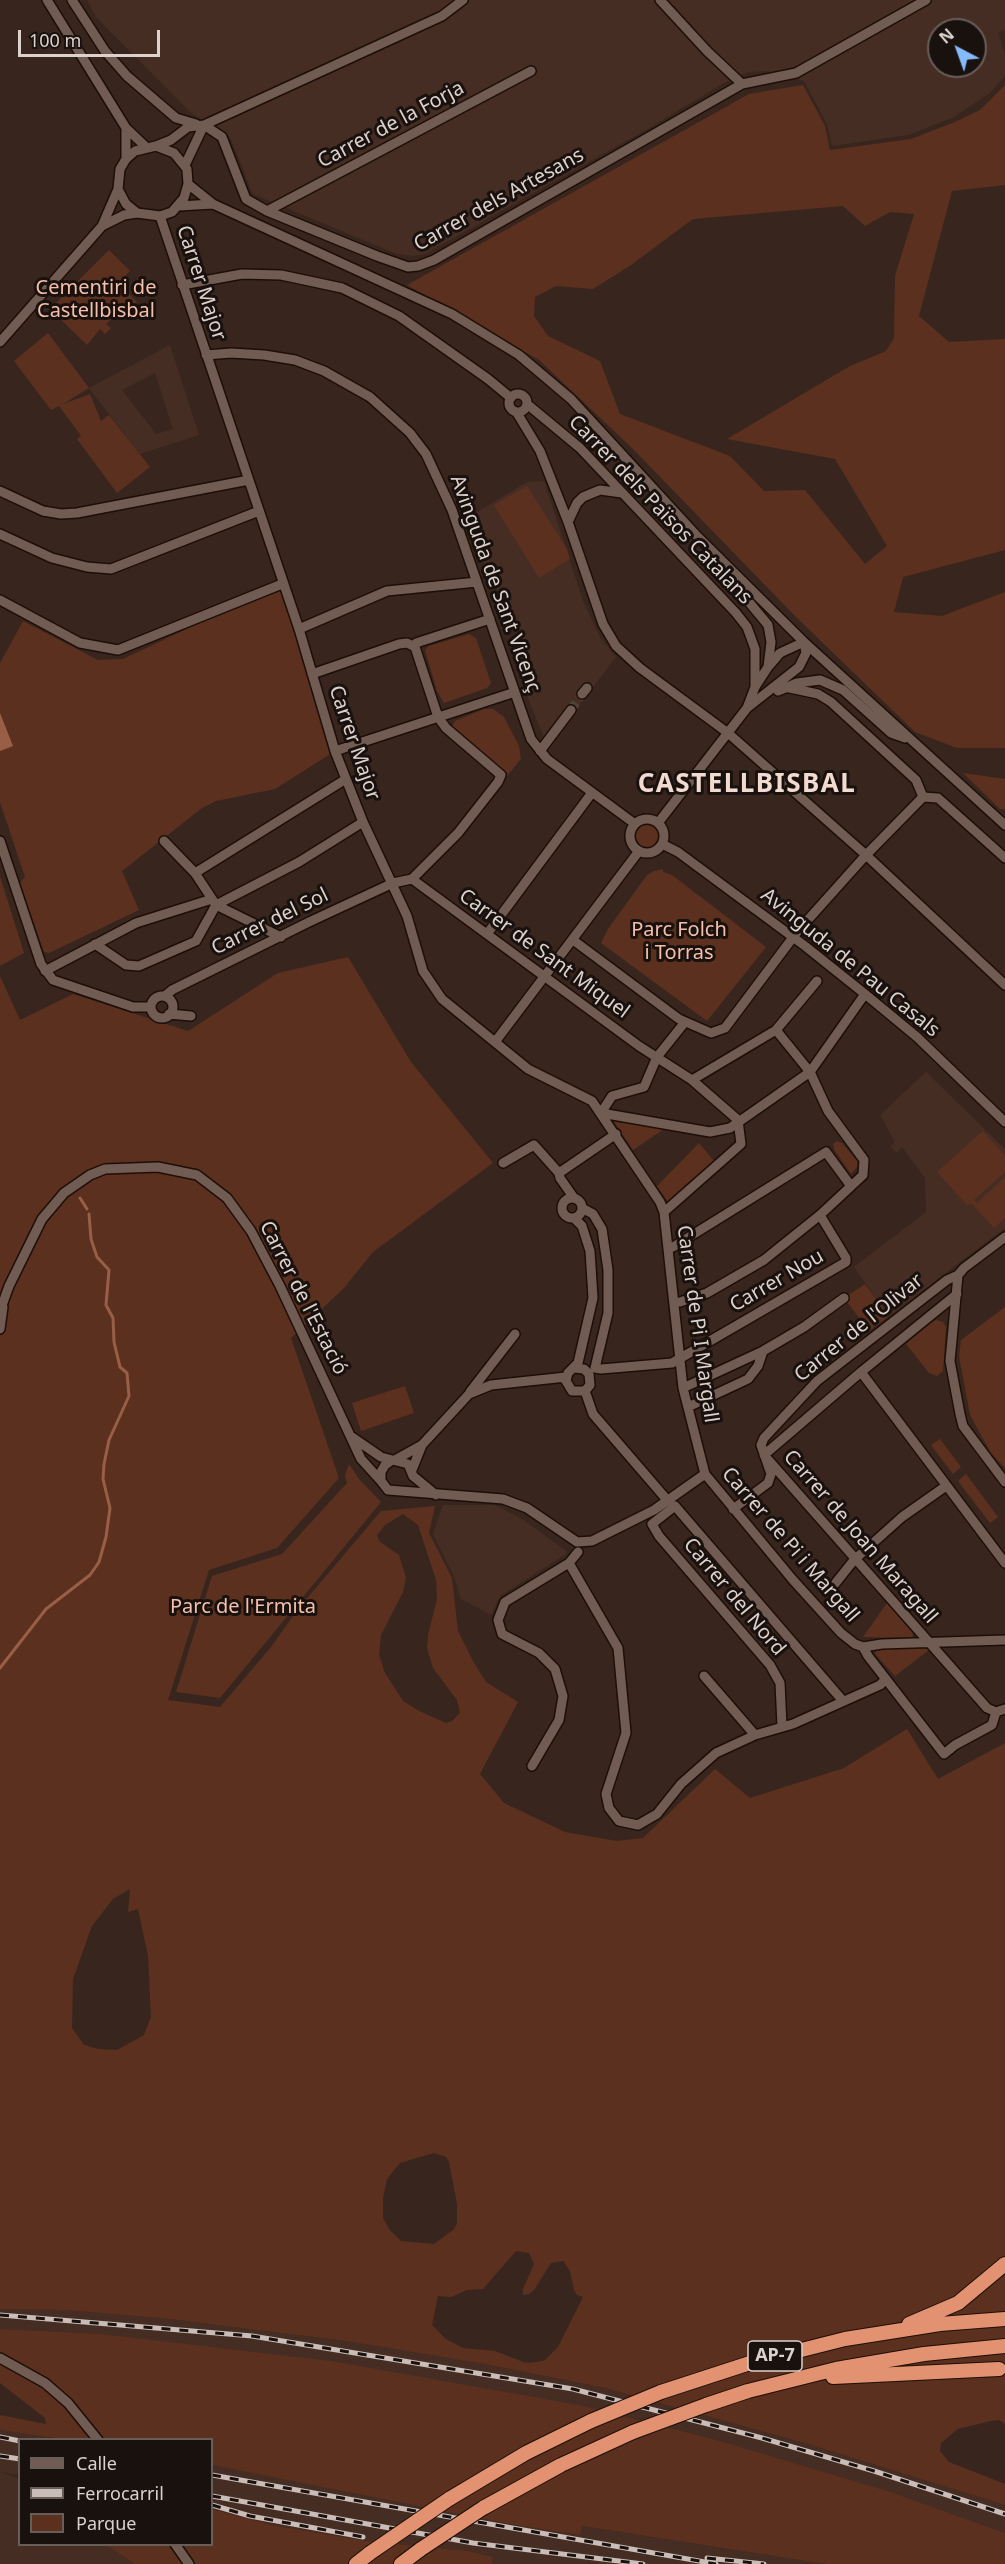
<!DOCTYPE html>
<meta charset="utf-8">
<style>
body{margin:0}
#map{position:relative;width:1005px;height:2564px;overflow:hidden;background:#38261e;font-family:"Noto Sans",sans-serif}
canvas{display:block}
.legend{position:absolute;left:18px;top:2438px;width:195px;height:108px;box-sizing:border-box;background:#19110e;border:2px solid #675e5a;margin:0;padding:8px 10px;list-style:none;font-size:18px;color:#ddd1cc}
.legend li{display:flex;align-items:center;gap:12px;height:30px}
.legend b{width:30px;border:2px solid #675e5a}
.north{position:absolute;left:927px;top:18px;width:60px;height:60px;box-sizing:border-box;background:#19110e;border:2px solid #675e5a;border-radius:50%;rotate:319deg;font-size:16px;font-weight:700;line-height:24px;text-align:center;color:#ddd1cc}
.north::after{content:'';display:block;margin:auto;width:21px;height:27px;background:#85bbfb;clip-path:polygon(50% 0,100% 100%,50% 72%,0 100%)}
.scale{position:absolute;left:18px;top:30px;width:142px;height:27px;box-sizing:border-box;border:3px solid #ddd1cc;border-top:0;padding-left:8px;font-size:18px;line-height:21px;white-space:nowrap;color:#ddd1cc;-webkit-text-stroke:4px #19110e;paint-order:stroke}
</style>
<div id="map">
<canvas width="1005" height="2564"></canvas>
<ul class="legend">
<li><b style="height:8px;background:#705c53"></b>Calle</li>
<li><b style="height:8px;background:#cabdb8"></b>Ferrocarril</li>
<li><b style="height:16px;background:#5b301e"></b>Parque</li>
</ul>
<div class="north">N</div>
<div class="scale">100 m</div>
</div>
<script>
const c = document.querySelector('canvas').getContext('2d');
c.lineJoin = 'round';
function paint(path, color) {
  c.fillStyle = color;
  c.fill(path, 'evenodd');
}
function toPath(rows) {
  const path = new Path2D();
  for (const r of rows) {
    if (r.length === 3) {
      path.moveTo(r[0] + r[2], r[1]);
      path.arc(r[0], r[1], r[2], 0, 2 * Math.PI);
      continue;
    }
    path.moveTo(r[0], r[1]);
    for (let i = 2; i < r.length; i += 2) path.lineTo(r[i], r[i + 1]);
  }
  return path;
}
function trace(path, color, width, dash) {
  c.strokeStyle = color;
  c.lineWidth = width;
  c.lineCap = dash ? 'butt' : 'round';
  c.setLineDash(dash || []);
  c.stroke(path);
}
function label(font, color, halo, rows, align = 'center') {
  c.font = font + ' "Noto Sans",sans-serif';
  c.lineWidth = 6;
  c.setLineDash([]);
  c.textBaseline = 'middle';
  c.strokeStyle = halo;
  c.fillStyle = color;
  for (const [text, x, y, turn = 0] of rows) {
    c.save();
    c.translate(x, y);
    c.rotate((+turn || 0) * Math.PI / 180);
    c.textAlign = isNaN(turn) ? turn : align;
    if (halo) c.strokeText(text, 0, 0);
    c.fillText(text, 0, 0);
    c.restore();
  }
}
paint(toPath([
 [87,0,1005,0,1005,30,998,32,1005,54,1005,76,990,93,954,117,908,135,832,146,827,124,804,81,767,71,748,72,724,83,644,131,425,254,413,256,397,254,253,194,230,137,190,112,96,17],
 [939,30,975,30,975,66,939,66],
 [170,345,199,435,140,454,89,388],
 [155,373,173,429,156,434,122,390],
 [544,481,583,601,600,637,616,657,550,743,544,737,529,701,525,685,521,648,508,609,486,570,463,507,468,503,476,513,527,482],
 [926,1072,1005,1149,1005,1228,889,1316,854,1267,926,1212,925,1178,902,1147,896,1153,890,1146,895,1142,880,1115],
 [443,1505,495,1505,525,1521,566,1551,566,1554,500,1596,491,1615,461,1599,453,1574,433,1534],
 [0,2309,65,2310,170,2319,346,2341,484,2364,605,2388,808,2444,1005,2505,1005,2533,891,2492,717,2440,584,2406,100,2334,0,2329],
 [0,2430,60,2439,20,2440,19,2475,1,2472,19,2479,20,2544,106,2545,135,2564,0,2564],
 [212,2465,579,2535,581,2526,825,2564,492,2564,493,2557,469,2551,367,2541,271,2525,212,2509]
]), '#462d23');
paint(toPath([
 [803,85,825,126,830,150,911,139,955,122,980,110,1005,85,1005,185,952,191,919,316,949,342,1005,339,1005,550,903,577,894,612,942,616,1005,592,1005,748,957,748,915,732,795,616,632,448,539,360,407,285,749,94],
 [843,206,865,226,890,212,914,214,895,276,894,338,886,351,850,366,727,439,835,459,887,546,865,564,805,490,764,491,730,456,620,414,600,361,548,336,534,316,535,297,556,286,593,289,631,265,693,219],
 [109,250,130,271,118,283,137,302,119,319,114,316,106,324,111,328,105,334,100,329,87,345,50,309],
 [48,333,89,388,63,404,90,394,101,421,109,415,150,467,117,493,77,439,81,436,59,406,51,410,14,361],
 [527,486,567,549,570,559,539,578,494,505],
 [282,584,335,751,275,789,216,801,202,808,122,871,139,910,49,953,44,952,20,883,25,877,0,802,0,663,23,621,98,660,123,659],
 [469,634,476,638,491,683,487,688,444,703,437,691,425,650,429,646],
 [484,709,493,709,504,717,519,746,521,759,507,776,452,727,455,721],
 [963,773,1005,779,1005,809,1000,809],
 [647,836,11],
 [663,869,663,872,672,875,766,947,707,1021,601,943,608,929,647,875,654,871],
 [0,876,24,953,0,966],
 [348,957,411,1062,493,1163,373,1252,344,1288,291,1338,339,1478,277,1548,209,1570,168,1700,220,1707,271,1647,298,1609,381,1511,435,1506,429,1533,452,1578,458,1631,474,1663,486,1682,518,1702,480,1774,504,1803,565,1832,617,1841,643,1838,715,1769,750,1798,844,1768,907,1729,938,1779,1005,1743,1005,2424,999,2420,991,2421,958,2429,941,2443,940,2451,949,2462,1005,2484,1005,2505,808,2444,605,2388,484,2364,346,2341,170,2319,65,2310,0,2309,0,976,20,1020,73,994,188,1031,278,973],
 [403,1514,418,1525,436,1580,437,1599,428,1635,427,1648,433,1668,457,1700,460,1713,452,1721,446,1723,419,1711,403,1701,385,1673,379,1655,381,1635,403,1592,406,1578,399,1555,379,1541,377,1535,385,1525],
 [130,1889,128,1912,138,1909,148,1956,151,2017,144,2035,117,2050,98,2049,84,2045,72,2028,73,1979,92,1926,113,1899],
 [434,2153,446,2157,449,2162,457,2204,457,2224,453,2230,434,2244,401,2241,389,2229,383,2218,383,2198,387,2179,400,2163],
 [516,2251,529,2253,534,2264,523,2289,523,2295,529,2294,534,2290,551,2263,563,2261,570,2271,574,2290,577,2295,583,2297,558,2347,545,2360,538,2362,526,2363,495,2351,463,2348,446,2339,432,2325,438,2296,451,2297,467,2290,483,2289],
 [616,1118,667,1127,633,1150,614,1122],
 [983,1131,1005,1156,1005,1172,974,1200,977,1203,1005,1177,1005,1218,994,1228,971,1203,967,1205,937,1172],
 [837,1141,842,1143,857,1161,857,1167,851,1174,835,1151,833,1144],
 [699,1143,719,1167,673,1209,657,1186],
 [865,1284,889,1316,869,1331,844,1298],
 [1005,1307,1005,1468,991,1453,970,1415,959,1356,961,1340],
 [936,1320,943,1322,946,1327,943,1371,937,1376,929,1373,906,1344,929,1324],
 [405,1386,414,1413,361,1431,352,1403],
 [940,1439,961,1467,953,1474,931,1445],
 [349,1464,359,1479,381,1502,220,1698,176,1692,212,1576,282,1554,347,1483,345,1475],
 [966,1474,998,1517,990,1523,958,1481],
 [887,1603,913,1632,912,1638,863,1637],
 [924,1647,929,1650,895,1676,875,1654,878,1648],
 [0,2329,100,2334,331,2361,584,2406,717,2440,891,2492,1005,2533,1005,2564,825,2564,582,2526,580,2535,505,2523,212,2465,212,2440,60,2439,0,2430,0,2415,46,2424,45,2418,0,2383],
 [212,2509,271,2525,367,2541,469,2551,493,2557,492,2564,135,2564,106,2545,212,2544]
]), '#5b301e');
paint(toPath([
 [0,713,13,746,0,751]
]), '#995e46');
trace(toPath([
 [80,1198,87,1209],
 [0,1668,46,1609,90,1575,99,1562,106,1537,110,1508,103,1479,104,1464,109,1440,129,1396,127,1373,120,1367,114,1342,113,1318,106,1305,109,1270,97,1257,91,1239,89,1214]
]), '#995e46', 3);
trace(toPath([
 [571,710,582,694]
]), '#514038', 9, [9, 4.5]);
const minor = toPath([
 [47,0,126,128,146,147],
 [72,0,105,51,127,76,176,118,196,124],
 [660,0,707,51,742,84],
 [204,125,222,137,246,199,267,211,377,256,408,267,418,266,434,260,742,84,796,73,926,0],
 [126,128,126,159],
 [156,146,171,140,188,127,204,125,442,16,463,0],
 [185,165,204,125],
 [188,184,213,204,452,314,519,355,571,399,697,536,804,642,1005,825],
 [179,206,213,204],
 [267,211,531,71],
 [160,216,299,629,335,751,363,822,407,916,423,971,442,999,528,1069,592,1101,660,1202,664,1212,683,1388,705,1474,793,1580,841,1633,855,1644,863,1647,882,1644,1005,1640],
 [102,226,124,215,137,213],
 [182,285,242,274,281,275,342,288,399,316,488,379,511,398],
 [0,342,102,226,118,189,120,169,126,159,135,151,156,146,174,153,187,169,188,184,184,198,172,212,160,216,137,213,126,204,118,189],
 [206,355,231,353,264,355,295,360,324,371,370,397,410,433,426,454,452,510,531,739,547,759,635,824],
 [518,403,9],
 [527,404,580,448,736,613,747,627,755,649,755,687],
 [517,413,540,451,568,522,603,624,616,646,640,668,728,733,866,855,1005,985],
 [0,491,43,511,61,514,77,513,249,480],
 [568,522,577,503,583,497,600,490,622,493],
 [0,534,52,558,87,567,111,569,259,511],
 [714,560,768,625,771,642,768,667],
 [0,600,80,643,118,650,282,584],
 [299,629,387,591,477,582],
 [312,674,399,644,407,643,415,647],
 [785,687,818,694,831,702,916,780,923,797],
 [778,691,797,683,820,680,843,690,891,733,905,738],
 [582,694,587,688],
 [747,708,755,687,768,667,780,653,804,642],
 [335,751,515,692],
 [540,751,571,710],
 [923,797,938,798,1005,858],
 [647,836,17],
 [658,823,747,708,799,667,806,653,804,642],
 [0,841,41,964,53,980,133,1007,151,1007],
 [164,841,195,873,216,905,281,937],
 [662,844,678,852,805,946,865,994,917,1037,1005,1122],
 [195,873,346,779],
 [412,879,639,1046,692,1080,738,1120],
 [216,905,299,862,363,822],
 [487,934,591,794],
 [573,940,679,1019,711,1033,725,1028,797,932,866,855,923,797],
 [95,944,126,965,139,966,196,941,216,905],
 [45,971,136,923,212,899],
 [165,996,172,990,309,922,393,883,412,879,458,833,498,782,501,775,446,728,438,717,415,647,416,643,490,619],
 [162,1007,11],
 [169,1014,191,1016],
 [495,1042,639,851],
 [692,1080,776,1030,817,981],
 [601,1113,710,1132,730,1128,810,1072,865,994],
 [601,1113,612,1096,644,1087,657,1057,685,1022],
 [503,1163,534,1145,559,1173,560,1178,574,1198],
 [559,1173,616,1134],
 [572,1208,10],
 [582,1208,593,1214,602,1229,608,1270,608,1313,595,1368],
 [664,1212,741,1144,738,1120],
 [574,1218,582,1226,590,1251,593,1298,578,1363,568,1373,566,1381,572,1391,585,1391,590,1385,589,1374,584,1369,574,1368],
 [673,1247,826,1152,851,1186],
 [958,1275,950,1361,960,1414,963,1426,1005,1482],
 [957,1294,861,1372,764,1455,987,1708,996,1712,1005,1709],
 [680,1302,707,1293,764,1260,820,1215,863,1175,864,1160,828,1111,810,1072,776,1030],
 [0,1311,9,1286,42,1219,64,1193,90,1175,105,1169,158,1167,197,1175,227,1198,251,1231,280,1286,361,1459,381,1481],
 [0,1329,3,1307],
 [595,1368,601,1369,672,1363,846,1262,846,1258,820,1215],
 [861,1372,1005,1563],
 [683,1388,763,1351,804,1327,844,1298],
 [585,1391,593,1414,668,1501],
 [470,1392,515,1334],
 [688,1407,748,1379,758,1366,763,1351],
 [352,1437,381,1457,408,1464,413,1476,436,1495],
 [392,1460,385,1465,381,1472,381,1481,388,1490,503,1499,527,1508,577,1542],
 [395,1460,422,1445,469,1394,491,1385,566,1377],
 [412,1470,422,1445],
 [733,1509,768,1483,771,1474,761,1445,764,1438,817,1381,947,1280,958,1275,964,1268,1005,1237],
 [577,1542,592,1541,654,1510,705,1474],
 [569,1563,618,1648,626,1733,606,1794,609,1808,619,1821,638,1825,657,1814,681,1784,716,1753,755,1735,793,1724,880,1685,886,1679],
 [830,1590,854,1560,902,1517,946,1486],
 [863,1647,868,1656,944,1754,955,1745,992,1725,996,1712],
 [704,1676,755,1735],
 [782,1726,780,1683,770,1665,659,1536,652,1524,675,1506,843,1701],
 [532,1766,559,1720,563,1696,555,1669,539,1653,502,1634,498,1620,505,1602,569,1563,578,1552],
 [0,2358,45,2383,68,2403,98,2440],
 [175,2544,189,2564]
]);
const highway = toPath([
 [909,2324,958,2303,1005,2264],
 [833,2377,999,2369],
 [661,2392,750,2363,845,2339,940,2324,1005,2319],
 [706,2405,748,2391,836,2369,924,2354,1005,2346],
 [449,2499,526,2453,591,2421],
 [483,2508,561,2465,633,2432],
 [356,2564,370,2553],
 [401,2564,421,2549]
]);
trace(minor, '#1e0e08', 12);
trace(highway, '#1e0e08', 16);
trace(minor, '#705c53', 9);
trace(highway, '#e29271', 14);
const rail = toPath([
 [0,2315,252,2336,573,2389,762,2438,874,2471,1005,2514],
 [0,2437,20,2441],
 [0,2456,20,2459],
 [212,2475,716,2564],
 [212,2496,473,2543,643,2564],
 [212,2505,250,2516,363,2537],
 [707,2558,764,2564]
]);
trace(rail, '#cabdb8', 5);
trace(rail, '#19110e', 3, [9]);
const highwayBridge = toPath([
 [591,2421,661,2392],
 [633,2432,706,2405],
 [421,2549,483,2508],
 [370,2553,449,2499]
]);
trace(highwayBridge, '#1e0e08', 16, []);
trace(highwayBridge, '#e29271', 14);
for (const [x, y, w] of [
 [775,2356,54]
]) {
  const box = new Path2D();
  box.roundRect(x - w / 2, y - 15, w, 30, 4.5);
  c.fillStyle = '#19110e';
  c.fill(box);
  trace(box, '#ddd1cc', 1.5);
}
label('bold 18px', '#ddd1cc', null, [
 ["AP-7",775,2356]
]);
label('20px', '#ddd1cc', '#19110e', [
 ["Carrer de la Forja",391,125,-28],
 ["Carrer dels Artesans",499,200,-29],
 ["Carrer Major",201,283,72],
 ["Carrer dels Països Catalans",660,510,46],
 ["Avinguda de Sant Vicenç",495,584,70],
 ["Carrer Major",354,743,71],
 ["Carrer del Sol",270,922,-26],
 ["Carrer de Sant Miquel",544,954,36],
 ["Avinguda de Pau Casals",850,963,39],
 ["Carrer Nou",777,1281,-30],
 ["Carrer de l'Estació",303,1298,63],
 ["Carrer de Pi I Margall",697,1324,82],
 ["Carrer de l'Olivar",859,1328,-39],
 ["Carrer de Joan Maragall",860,1537,49],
 ["Carrer de Pi i Margall",790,1545,49],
 ["Carrer del Nord",734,1597,50]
]);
label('20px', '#f5bfaa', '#19110e', [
 ["Cementiri de",96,288],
 ["Castellbisbal",96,311],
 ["Parc Folch",679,930],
 ["i Torras",679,953],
 ["Parc de l'Ermita",243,1607]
]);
c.letterSpacing = '1.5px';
label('bold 26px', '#f2dad0', '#19110e', [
 ["CASTELLBISBAL",747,785]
]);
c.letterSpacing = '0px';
</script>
